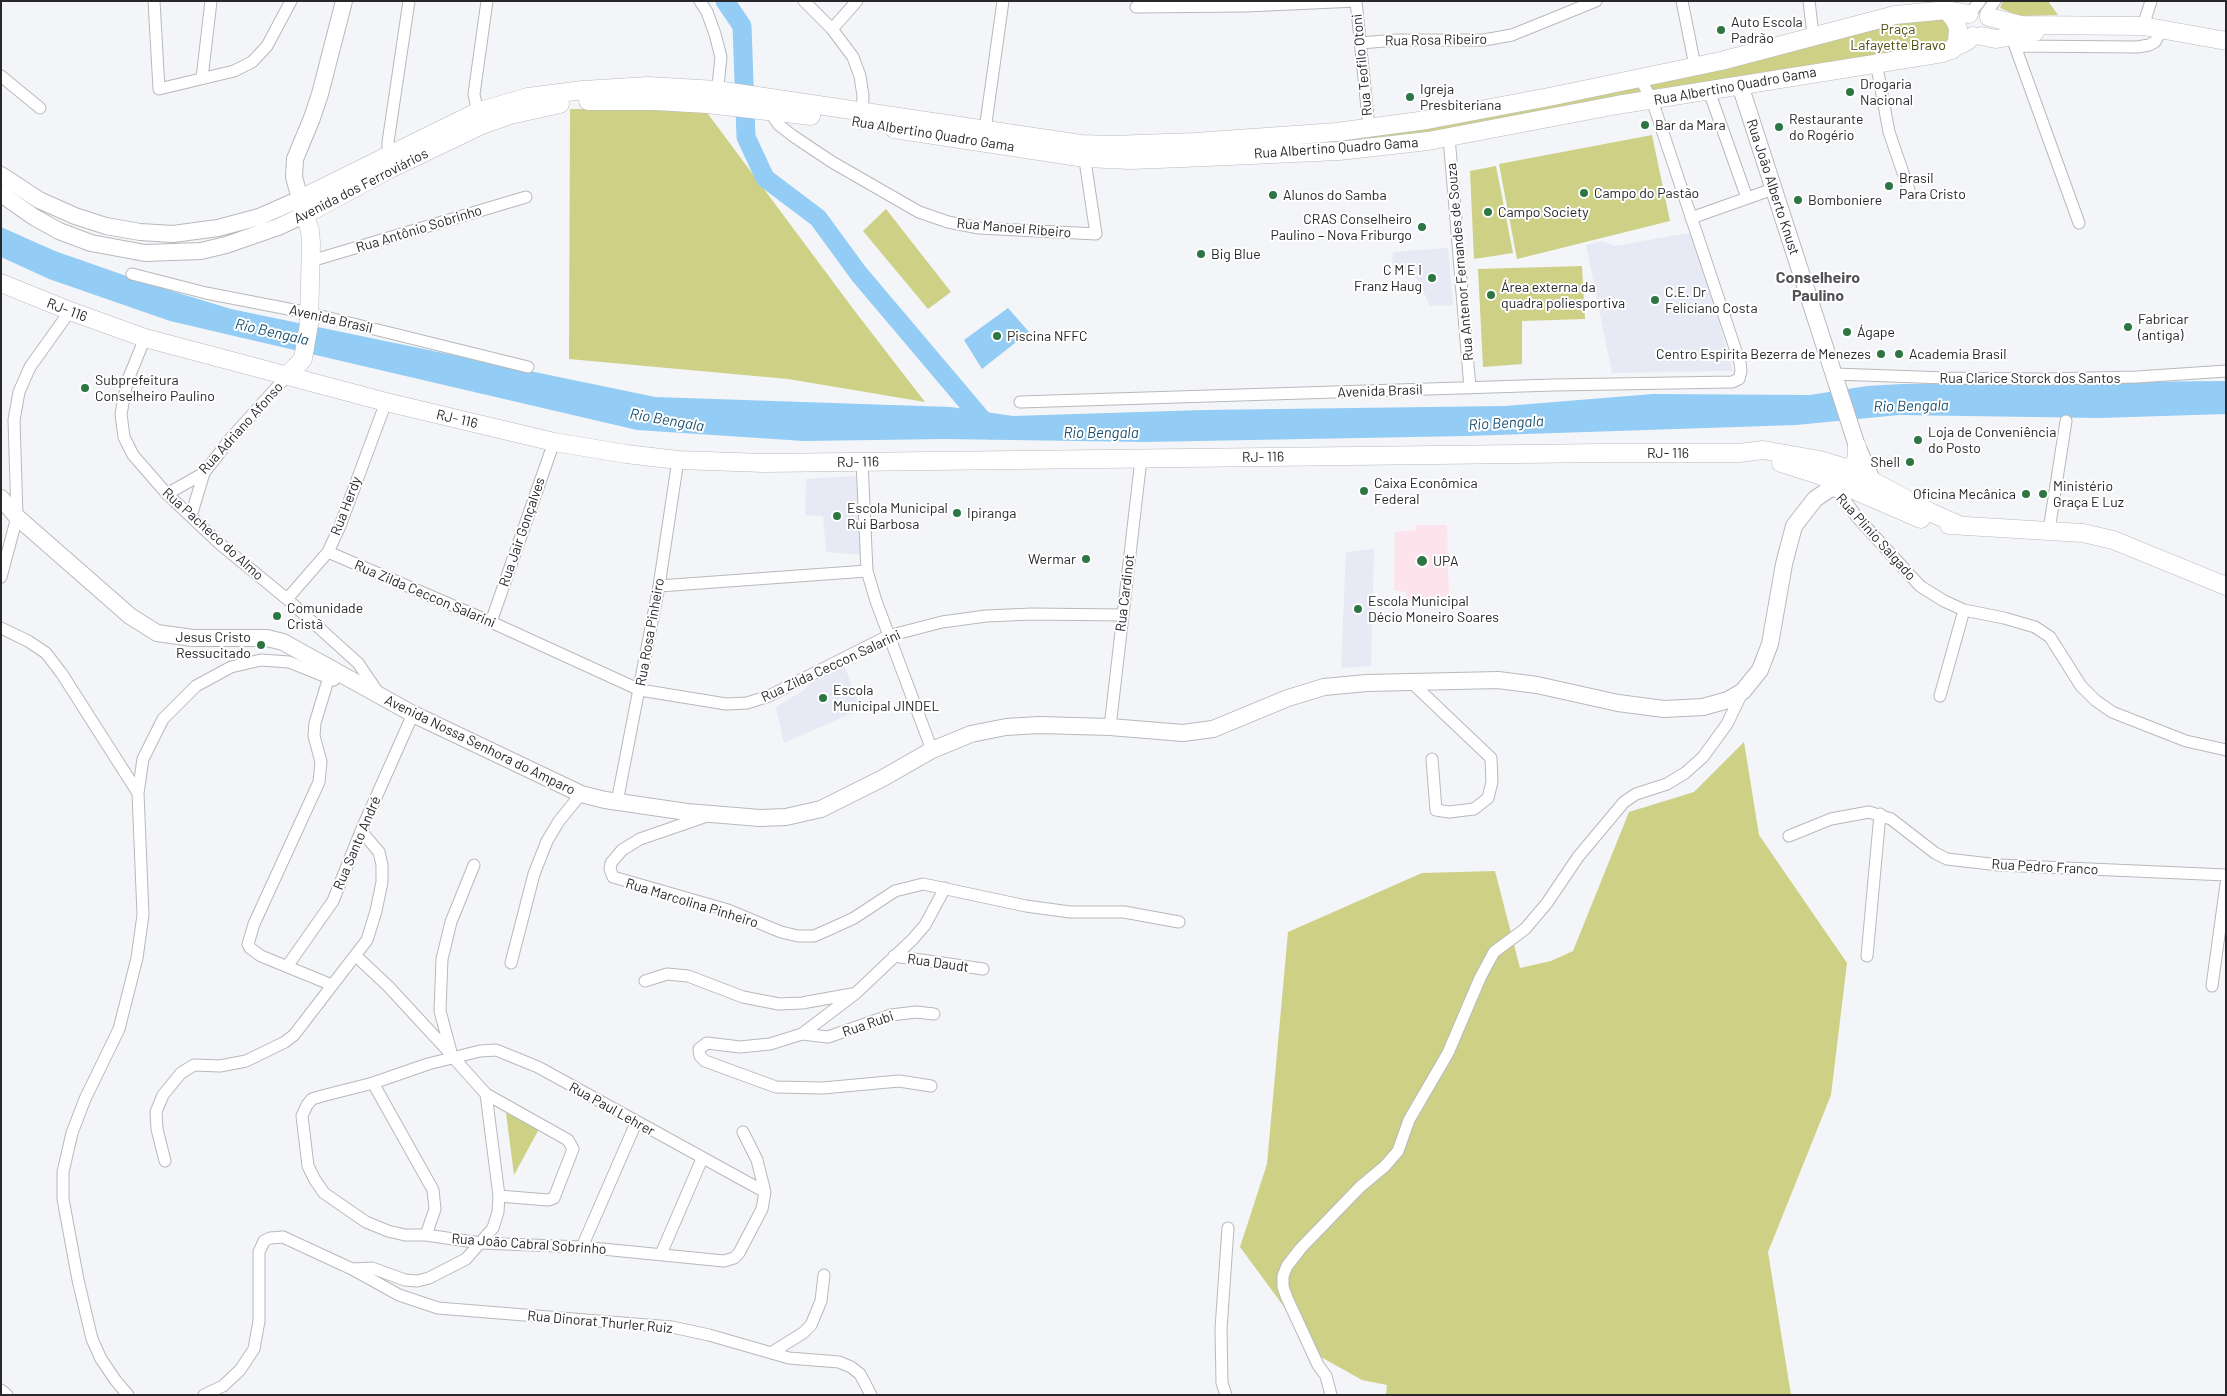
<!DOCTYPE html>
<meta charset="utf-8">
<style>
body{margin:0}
#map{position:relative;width:2227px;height:1396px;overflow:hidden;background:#f4f5f9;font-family:Barlow,sans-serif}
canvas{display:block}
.frame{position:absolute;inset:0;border:2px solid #28282a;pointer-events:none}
</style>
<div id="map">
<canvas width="2227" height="1396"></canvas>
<div class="frame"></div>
</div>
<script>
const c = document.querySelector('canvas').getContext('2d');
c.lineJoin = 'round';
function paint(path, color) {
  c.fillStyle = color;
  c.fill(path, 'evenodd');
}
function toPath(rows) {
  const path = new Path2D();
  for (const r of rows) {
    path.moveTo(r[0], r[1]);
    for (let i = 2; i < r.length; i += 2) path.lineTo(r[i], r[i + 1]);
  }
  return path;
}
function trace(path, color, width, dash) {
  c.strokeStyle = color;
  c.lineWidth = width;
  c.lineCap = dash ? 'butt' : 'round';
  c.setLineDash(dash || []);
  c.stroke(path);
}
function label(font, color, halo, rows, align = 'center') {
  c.font = font + ' Barlow,sans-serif';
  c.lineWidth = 4;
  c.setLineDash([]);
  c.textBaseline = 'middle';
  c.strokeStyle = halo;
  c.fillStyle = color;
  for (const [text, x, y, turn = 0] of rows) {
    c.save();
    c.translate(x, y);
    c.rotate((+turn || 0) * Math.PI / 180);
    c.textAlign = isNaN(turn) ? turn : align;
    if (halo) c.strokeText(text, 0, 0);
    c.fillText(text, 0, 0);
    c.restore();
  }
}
paint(toPath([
 [1694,232,1733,371,1612,373,1586,245,1602,241,1615,246],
 [1448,248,1453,305,1430,306,1418,280,1392,264,1393,252],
 [856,476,862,555,826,552,823,516,805,515,806,479],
 [1374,549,1371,666,1341,668,1346,552],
 [844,665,861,709,784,743,776,707,804,690,812,682]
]), '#e7eaf5');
paint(toPath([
 [1416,525,1447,525,1449,598,1407,599,1405,592,1394,590,1395,532,1416,530]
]), '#fde3ec');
paint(toPath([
 [2003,1,2048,1,2058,15,2019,16,2000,8],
 [1949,13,1954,43,1348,150,1348,134,1863,26],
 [570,109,705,110,854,310,925,402,788,379,569,359],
 [1652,135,1670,221,1517,259,1499,164],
 [1496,166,1513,253,1474,259,1470,171],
 [886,209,951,292,928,309,863,231],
 [1582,266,1585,319,1522,321,1522,364,1483,367,1478,269],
 [1744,742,1759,835,1847,963,1831,1095,1768,1252,1791,1395,1386,1395,1387,1385,1362,1380,1321,1357,1240,1247,1267,1164,1288,932,1422,873,1495,871,1520,968,1551,961,1573,951,1629,812,1694,792],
 [506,1113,539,1129,514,1175]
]), '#cdd085');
paint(toPath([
 [1,227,55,251,152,285,231,309,655,397,951,407,1013,416,1203,410,1505,406,1653,394,1810,395,1867,386,1902,384,2226,381,2226,414,2099,418,1899,415,1796,425,1466,436,1145,442,945,439,804,441,637,430,170,321,49,279,1,257],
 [1008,308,1029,332,982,369,964,340]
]), '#93ccf4');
trace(toPath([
 [725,1,742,26,746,137,765,178,818,218,859,274,991,430]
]), '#93ccf4', 19);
const street = toPath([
 [154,1,159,89,234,71,252,62,267,46,291,1],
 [700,1,707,12,715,34,721,57,717,95],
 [804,1,832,29,853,57,860,76,863,96,862,123],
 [1682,1,1695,66],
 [1809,1,1813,35],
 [1136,7,1246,6,1356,1,1369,128],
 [1971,12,1980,1],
 [1986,13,1995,1],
 [2143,26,2151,1],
 [832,29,857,1],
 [2013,41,2015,46,2137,47,2149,45,2155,42,2162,29],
 [1360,43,1397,40,1484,40,1512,35,1596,1],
 [2015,46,2079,223],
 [1876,62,1889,132,1909,190],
 [1,76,40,108],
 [202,78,211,1],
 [1709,91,1747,198],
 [767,108,779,125,793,136,832,162,919,212,948,222,979,228,1096,234,1084,154],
 [479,118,474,94,487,1],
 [985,130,1003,1],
 [1449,137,1470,388],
 [388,160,388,142,409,1],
 [1691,218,1773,189],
 [311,261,526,197],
 [132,274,206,293,309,313,528,367],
 [145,338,127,382,121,414,124,437,133,455,167,494,220,544,287,599,358,663,379,694],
 [1835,374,1946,378,2043,379,2137,377,2226,371],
 [1020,402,1554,385,1732,382,1739,379,1741,371,1740,363,1652,100,1639,77],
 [862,462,867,571,876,601,932,750],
 [1831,490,1840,493,1856,516,1920,586,1944,601,1964,610,2004,618,2035,627,2050,637,2081,686,2095,700,2112,712,2186,741,2226,750],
 [167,494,204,473,231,438,287,376],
 [191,516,204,473],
 [2049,530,2066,421],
 [328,552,491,622,640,690,726,704,747,703,769,696,888,636,942,622,986,616,1032,614,1122,615],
 [1,577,17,517,14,420,19,392,30,367,70,311],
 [659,586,867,571],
 [287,599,328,552,340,526,386,402],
 [491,622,554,442],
 [1,628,28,641,46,653,62,674,138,793,143,915,137,958,119,1029,85,1099,72,1133,63,1172,63,1199,78,1280,92,1339,101,1359,116,1381,128,1395],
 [329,677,315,723,314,736,321,762,319,782,254,924,248,944,250,948,261,956,332,985],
 [1411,682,1491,758,1492,782,1488,798,1474,809,1449,812,1436,810,1432,759],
 [1940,696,1964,610],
 [1110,727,1141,459],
 [138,793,143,759,163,719,196,686,231,667,261,660,289,662,334,680],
 [617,802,659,586,678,460],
 [707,816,640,839,622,850,611,863,610,869,613,877,728,910,781,932,798,936,814,936,830,929,854,918,895,891,923,884,1026,906,1070,912,1124,912,1179,922],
 [1789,836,1831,819,1869,812,1891,819,1935,853,1947,859,1999,865,2226,875],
 [356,956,388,986,450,1053],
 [894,956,983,969],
 [1867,956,1880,814],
 [511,963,534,874,547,841,559,821,581,794],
 [288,965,333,901,361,831,413,714],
 [645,981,667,974,688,976,743,997,779,1004,802,1003,852,994],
 [2212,986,2226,884],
 [802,1034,828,1037,891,1015,916,1012,934,1014],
 [373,1083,433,1190,435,1209,426,1235],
 [931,1086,899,1081,823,1088,776,1087,705,1061,700,1056,699,1049,707,1043,740,1047,770,1044,802,1034,856,993,913,939,925,925,945,888],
 [486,1094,568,1140,573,1149,554,1198,548,1200,499,1196],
 [743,1132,757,1160,765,1192,762,1209,739,1253,734,1258,724,1261,582,1247,481,1243,426,1235,405,1235,388,1231,366,1222,324,1193,315,1180,308,1166,302,1116,307,1105,312,1099,322,1096,373,1083,428,1064,480,1051,496,1050,538,1067,765,1192],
 [165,1161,157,1129,156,1112,163,1095,181,1073,194,1065,220,1066,246,1061,285,1042,294,1035,367,940,376,911,382,882,382,865,379,852,361,831],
 [582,1247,636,1123],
 [661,1254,702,1159],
 [352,1269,399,1295,438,1308,672,1327,709,1335,789,1358,839,1362,851,1367,860,1374,871,1395],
 [771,1353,803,1333,811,1325,821,1301,824,1275],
 [1,1390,7,1395],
 [204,1395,223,1386,240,1370,254,1349,259,1321,259,1252,264,1241,270,1238,283,1237,352,1269,372,1268,405,1280,417,1281,429,1278,466,1259,493,1228,498,1212,499,1196,486,1094,452,1056,440,1011,442,959,451,922,474,865],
 [1226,1395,1222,1383,1221,1329,1228,1228],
 [1331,1395,1326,1376,1318,1365,1287,1298,1283,1287,1283,1276,1287,1266,1301,1248,1360,1187,1385,1166,1398,1151,1409,1120,1448,1053,1480,978,1494,952,1525,929,1547,903,1578,857,1624,802,1636,794,1667,784,1685,773,1703,757,1727,724,1743,691]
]);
const secondary = toPath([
 [1740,85,1857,446,1872,480],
 [1,175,39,200,75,216,106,226,140,232,173,234,218,228,259,217,300,199,294,177,295,159,312,118,320,94,344,1],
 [1,194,34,217,59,231,91,243,145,253,201,251,226,245,278,227,306,214],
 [1,498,17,517,130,616,157,633,193,638,267,638,283,642,413,714,581,794,605,800,687,812,760,818,786,817,821,809,883,778,932,750,971,734,1006,727,1039,725,1110,727,1183,733,1213,729,1288,698,1324,687,1367,683,1498,680,1537,685,1618,703,1664,709,1703,707,1728,700,1743,691,1760,670,1770,644,1784,564,1794,526,1815,499,1837,484]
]);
const primary = toPath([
 [1947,10,1956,22,1958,29,1957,42,1952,50],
 [1989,17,2021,25,2143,26,2226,41],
 [1981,36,1996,39,2035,32],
 [588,101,655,101,707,104,811,116],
 [894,129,1085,158,1130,160,1184,158,1339,151,1428,141,1617,105,1943,53,1966,42,1973,36],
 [306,214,388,170,482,125,510,115,560,104],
 [1,283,70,311,145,338,386,402,554,442,626,454,678,460,764,463,1604,453,1739,453,1763,450,1820,460,1850,469,1932,513,1959,525],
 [287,376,303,359,309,324,311,243,310,231,300,199,477,112,528,97,583,90,648,86,717,90,1081,144,1111,145,1195,142,1337,132,1427,120,1554,96,1721,61,1895,15,1947,10,1969,14],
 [1781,463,1819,475,1921,519],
 [1840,474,1854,464,1857,458,1857,446],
 [1949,525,2083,533,2113,540,2226,586]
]);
trace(street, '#b8b9bd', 13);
trace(secondary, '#b8b9bd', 18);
trace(primary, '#b8b9bd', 19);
trace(street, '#fff', 11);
trace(secondary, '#fff', 16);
trace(primary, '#fff', 18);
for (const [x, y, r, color] of [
 [1721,30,5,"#2c7644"],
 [1850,92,5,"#2c7644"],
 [1410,97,5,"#2c7644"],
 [1645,125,5,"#2c7644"],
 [1779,127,5,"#2c7644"],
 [1889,186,5,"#2c7644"],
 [1584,193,5,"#2c7644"],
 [1273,195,5,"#2c7644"],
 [1798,200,5,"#2c7644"],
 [1488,212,5,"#2c7644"],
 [1422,227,5,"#2c7644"],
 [1201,254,5,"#2c7644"],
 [1432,278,5,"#2c7644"],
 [1491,295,5,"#2c7644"],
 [1655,300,5,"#2c7644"],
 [2128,327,5,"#2c7644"],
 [1847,332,5,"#2c7644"],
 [997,336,5,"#2c7644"],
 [1881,354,5,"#2c7644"],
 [1899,354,5,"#2c7644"],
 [85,388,5,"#2c7644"],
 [1918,440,5,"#2c7644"],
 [1910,462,5,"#2c7644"],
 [1364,491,5,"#2c7644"],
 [2026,494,5,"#2c7644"],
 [2043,494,5,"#2c7644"],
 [957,513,5,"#2c7644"],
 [837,516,5,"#2c7644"],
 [1086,559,5,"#2c7644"],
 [1422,561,6,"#2c7644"],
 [1358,609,5,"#2c7644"],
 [277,616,5,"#2c7644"],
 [261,645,5,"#2c7644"],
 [823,698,5,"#2c7644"]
]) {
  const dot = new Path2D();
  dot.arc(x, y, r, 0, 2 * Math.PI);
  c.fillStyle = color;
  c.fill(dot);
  trace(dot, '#fff', 2);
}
label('14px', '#28282a', '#fff', [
 ["Auto Escola",1731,22],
 ["Padrão",1731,38],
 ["Drogaria",1860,84],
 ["Nacional",1860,100],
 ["Igreja",1420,89],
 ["Presbiteriana",1420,105],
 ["Restaurante",1789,119],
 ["do Rogério",1789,135],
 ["Bar da Mara",1655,125],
 ["Brasil",1899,178],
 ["Para Cristo",1899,194],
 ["Campo do Pastão",1594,193],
 ["Alunos do Samba",1283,195],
 ["Bomboniere",1808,200],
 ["Campo Society",1498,212],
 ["CRAS Conselheiro",1412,219,"right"],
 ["Paulino – Nova Friburgo",1412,235,"right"],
 ["Big Blue",1211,254],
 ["C M E I",1422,270,"right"],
 ["Franz Haug",1422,286,"right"],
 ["Área externa da",1501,287],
 ["quadra poliesportiva",1501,303],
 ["C.E. Dr",1665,292],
 ["Feliciano Costa",1665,308],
 ["Fabricar",2138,319],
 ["(antiga)",2138,335],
 ["Ágape",1857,332],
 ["Piscina NFFC",1007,336],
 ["Centro Espirita Bezerra de Menezes",1871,354,"right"],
 ["Academia Brasil",1909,354],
 ["Subprefeitura",95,380],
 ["Conselheiro Paulino",95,396],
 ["Loja de Conveniência",1928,432],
 ["do Posto",1928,448],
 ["Shell",1900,462,"right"],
 ["Caixa Econômica",1374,483],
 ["Federal",1374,499],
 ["Ministério",2053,486],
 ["Graça E Luz",2053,502],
 ["Oficina Mecânica",2016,494,"right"],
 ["Escola Municipal",847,508],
 ["Rui Barbosa",847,524],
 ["Ipiranga",967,513],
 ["Wermar",1076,559,"right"],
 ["UPA",1433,561],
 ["Escola Municipal",1368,601],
 ["Décio Moneiro Soares",1368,617],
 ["Comunidade",287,608],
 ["Cristã",287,624],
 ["Jesus Cristo",251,637,"right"],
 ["Ressucitado",251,653,"right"],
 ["Escola",833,690],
 ["Municipal JINDEL",833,706]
], 'left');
label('14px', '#4b4c10', '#fff', [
 ["Praça",1898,29],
 ["Lafayette Bravo",1898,45]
]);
label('14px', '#28282a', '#fff', [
 ["Rua Rosa Ribeiro",1436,40,-1],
 ["Rua Teofilo Otoni",1362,65,-96],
 ["Rua Albertino Quadro Gama",1735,86,-10],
 ["Rua Albertino Quadro Gama",933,134,9],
 ["Rua Albertino Quadro Gama",1336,148,-4],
 ["Avenida dos Ferroviários",361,186,-27],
 ["Rua João Alberto Knust",1773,187,72],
 ["Rua Manoel Ribeiro",1014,228,5],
 ["Rua Antônio Sobrinho",419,229,-17],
 ["Rua Antenor Fernandes de Souza",1460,262,-95],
 ["RJ- 116",67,310,21],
 ["Avenida Brasil",331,319,13],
 ["Rua Clarice Storck dos Santos",2030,378],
 ["Avenida Brasil",1380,391,-2],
 ["RJ- 116",457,419,13],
 ["Rua Adriano Afonso",241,428,-48],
 ["RJ- 116",1668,453],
 ["RJ- 116",1263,457,-1],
 ["RJ- 116",858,462,-1],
 ["Rua Herdy",346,506,-69],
 ["Rua Jair Gonçalves",522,532,-71],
 ["Rua Pacheco do Almo",213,534,42],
 ["Rua Plinio Salgado",1876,537,48],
 ["Rua Cardinot",1125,593,-83],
 ["Rua Zilda Ceccon Salarini",425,594,23],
 ["Rua Rosa Pinheiro",650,632,-80],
 ["Rua Zilda Ceccon Salarini",831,666,-25],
 ["Avenida Nossa Senhora do Amparo",480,745,26],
 ["Rua Santo André",357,843,-67],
 ["Rua Pedro Franco",2045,867,3],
 ["Rua Marcolina Pinheiro",692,903,17],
 ["Rua Daudt",938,963,8],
 ["Rua Rubi",868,1024,-19],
 ["Rua Paul Lehrer",612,1109,29],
 ["Rua João Cabral Sobrinho",529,1244,4],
 ["Rua Dinorat Thurler Ruiz",600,1322,5]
]);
label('italic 15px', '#185071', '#fff', [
 ["Rio Bengala",272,332,13],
 ["Rio Bengala",1911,406,-1],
 ["Rio Bengala",667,420,10],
 ["Rio Bengala",1506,423,-3],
 ["Rio Bengala",1101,433]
]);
label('bold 16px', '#505154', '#fff', [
 ["Conselheiro",1818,278],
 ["Paulino",1818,296]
]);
</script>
